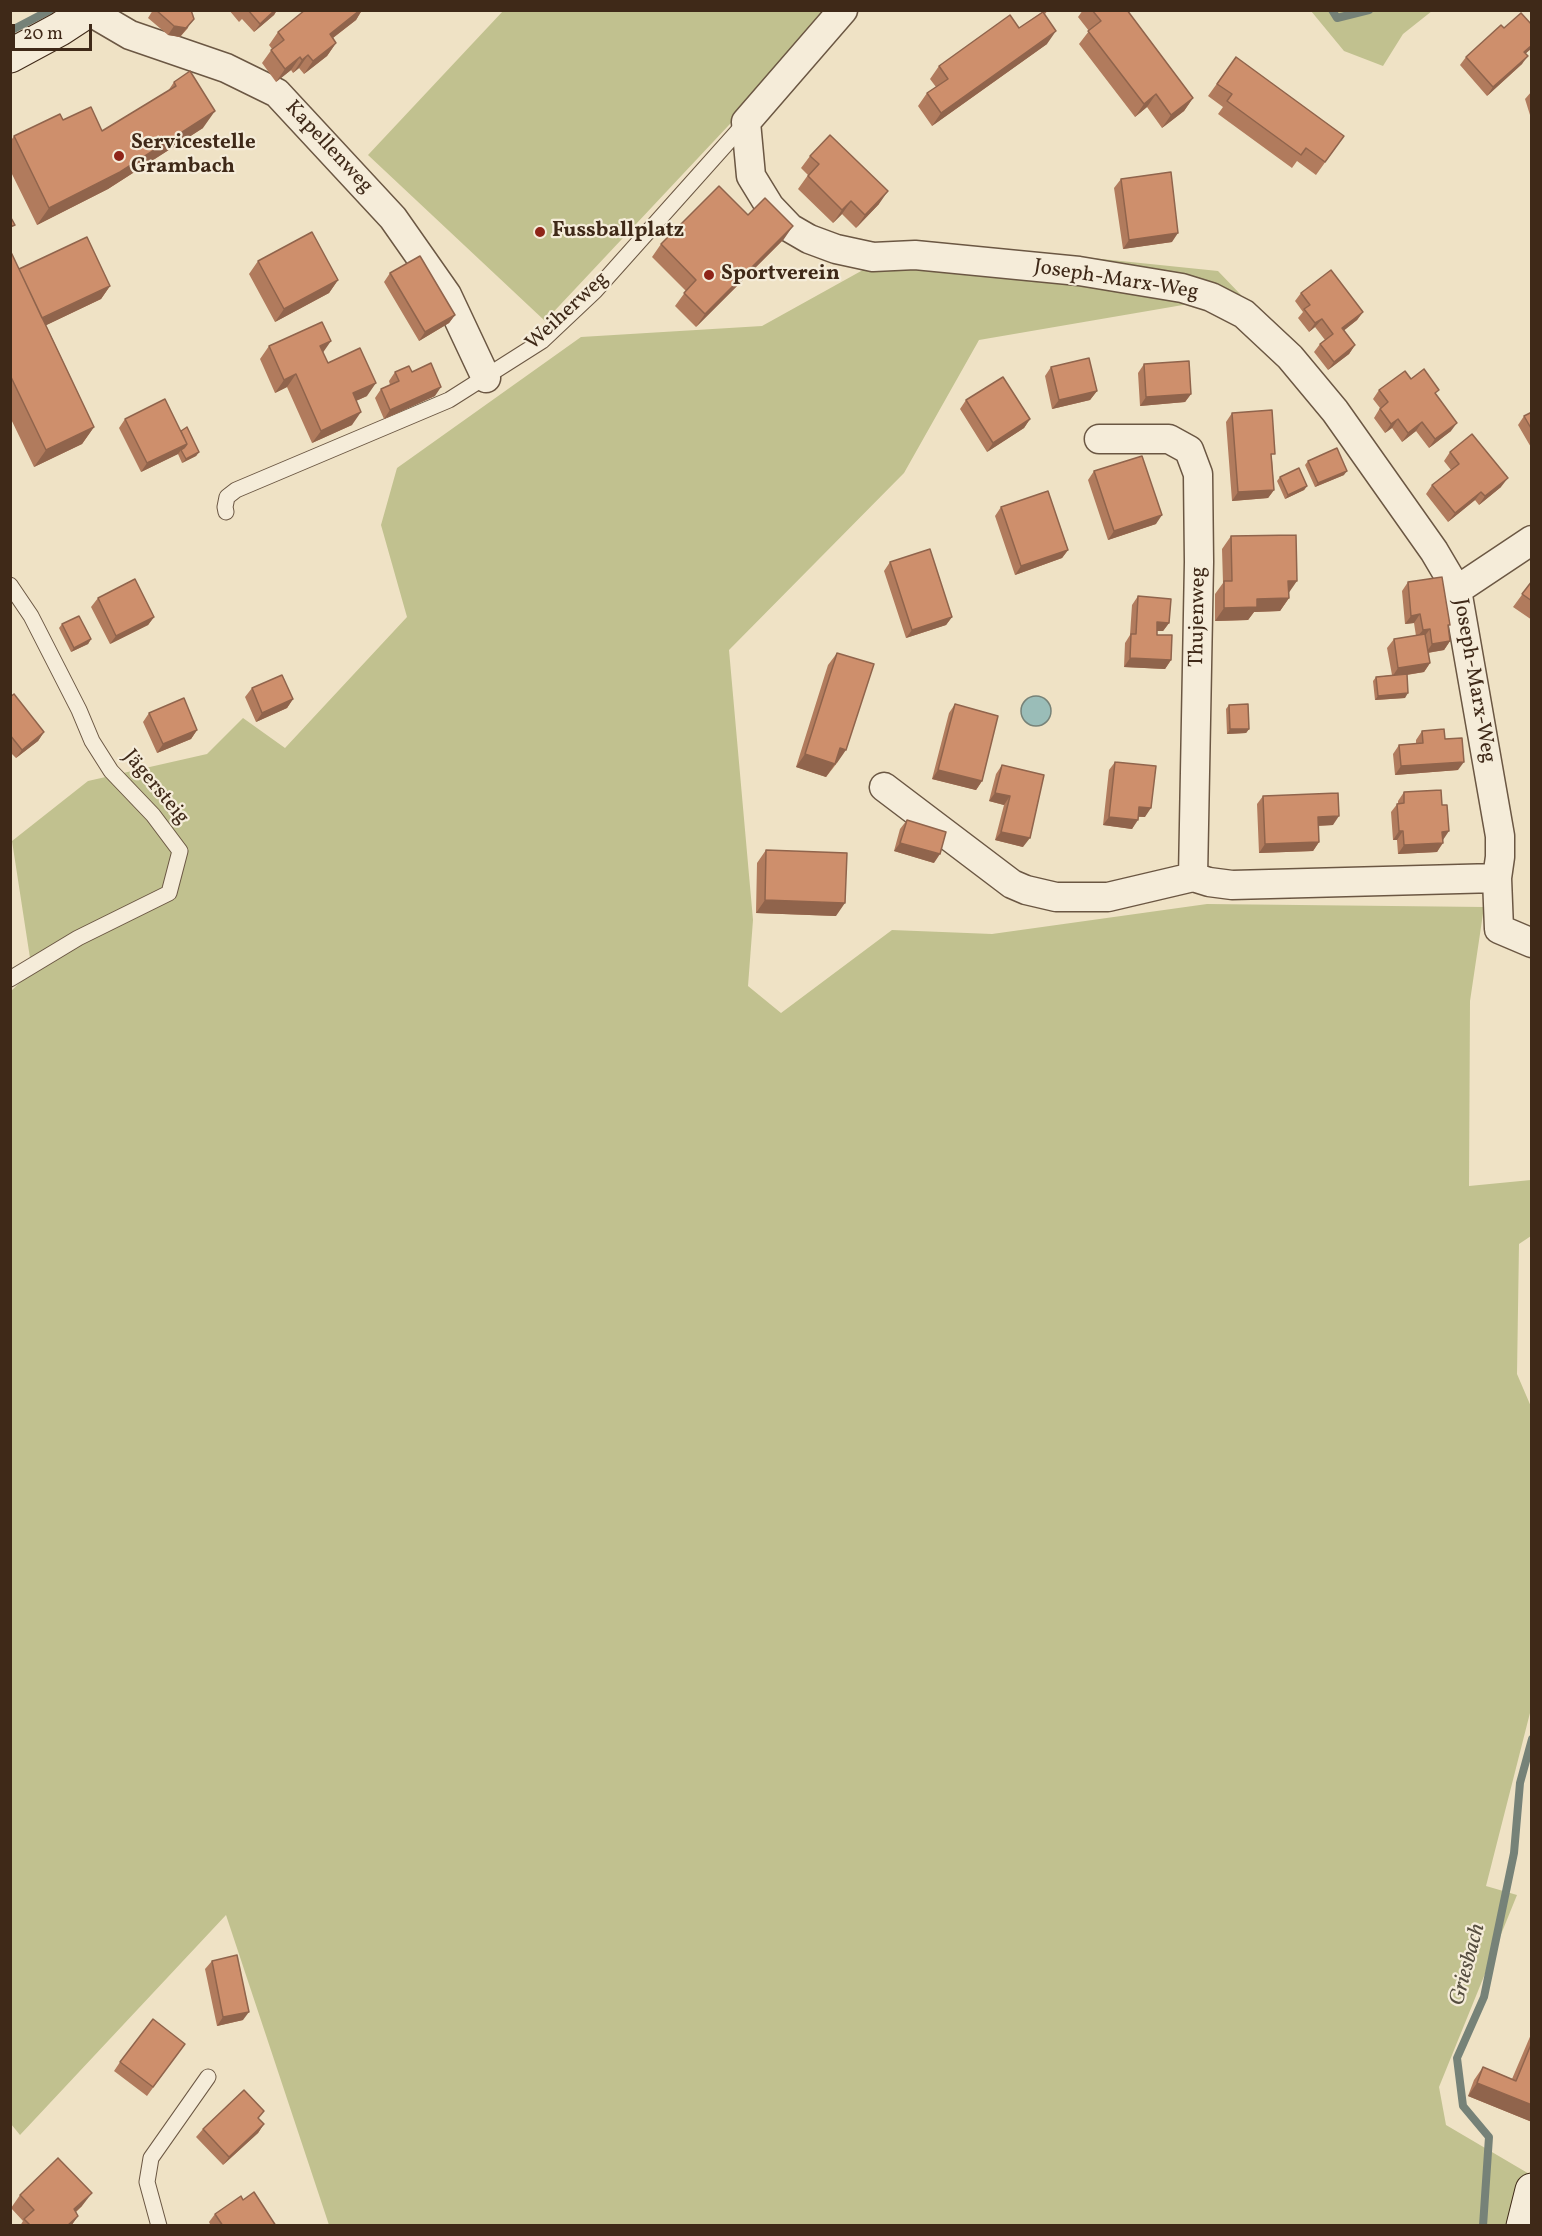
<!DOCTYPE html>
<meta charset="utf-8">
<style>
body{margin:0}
#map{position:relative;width:1542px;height:2236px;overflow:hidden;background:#efe2c5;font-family:Vollkorn,serif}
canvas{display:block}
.frame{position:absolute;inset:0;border:12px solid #3f2918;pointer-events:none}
.scale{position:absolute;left:12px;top:24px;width:80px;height:27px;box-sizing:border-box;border:3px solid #3f2918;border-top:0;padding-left:8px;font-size:18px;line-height:21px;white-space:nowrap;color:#3f2918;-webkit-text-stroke:4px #f5ecd9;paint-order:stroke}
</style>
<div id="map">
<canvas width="1542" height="2236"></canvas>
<div class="frame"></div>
<div class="scale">20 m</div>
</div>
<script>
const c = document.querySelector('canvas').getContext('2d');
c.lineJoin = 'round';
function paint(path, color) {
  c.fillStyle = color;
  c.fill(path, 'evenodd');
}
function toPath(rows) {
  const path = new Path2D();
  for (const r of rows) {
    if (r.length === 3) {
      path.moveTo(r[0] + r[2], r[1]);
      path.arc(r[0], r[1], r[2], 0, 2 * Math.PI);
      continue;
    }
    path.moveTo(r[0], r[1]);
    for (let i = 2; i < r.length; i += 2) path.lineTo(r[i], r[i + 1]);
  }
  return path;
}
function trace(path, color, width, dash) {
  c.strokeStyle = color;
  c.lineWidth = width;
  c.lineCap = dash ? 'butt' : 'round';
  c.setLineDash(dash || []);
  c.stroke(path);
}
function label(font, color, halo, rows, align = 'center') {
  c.font = font + ' Vollkorn,serif';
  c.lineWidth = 4.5;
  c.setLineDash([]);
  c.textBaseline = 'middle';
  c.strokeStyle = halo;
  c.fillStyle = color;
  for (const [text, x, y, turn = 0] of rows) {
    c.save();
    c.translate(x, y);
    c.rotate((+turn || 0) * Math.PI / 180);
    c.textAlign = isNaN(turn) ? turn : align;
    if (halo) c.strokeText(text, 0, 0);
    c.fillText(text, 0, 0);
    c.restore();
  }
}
paint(toPath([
 [503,11,836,11,545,321,368,155],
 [1311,11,1432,11,1403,34,1383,66,1344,51],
 [917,240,1218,271,1241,295,979,340,904,473,729,650,753,920,748,986,781,1013,892,930,992,934,1207,904,1484,907,1470,1001,1469,1186,1531,1180,1531,1236,1519,1244,1517,1374,1532,1409,1532,1705,1486,1886,1517,1895,1439,2087,1446,2125,1531,2175,1531,2225,329,2225,226,1915,20,2135,11,2124,10,992,32,971,12,841,88,781,207,754,243,718,285,748,407,617,381,525,397,468,581,337,762,326]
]), '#c1c18f');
const water = toPath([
 [1036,711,15]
]);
paint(water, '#9abdb8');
trace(water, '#768278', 1.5);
trace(toPath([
 [1332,10,1337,18,1369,10],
 [10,31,50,10],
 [1483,2226,1489,2137,1463,2106,1457,2058,1484,1997,1514,1853,1520,1783,1532,1739]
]), '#768278', 8);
const lane = toPath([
 [226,512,225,507,227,497,236,490,449,400,542,341,595,291,746,122],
 [10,585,31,616,79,710,92,741,111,771,153,815,180,851,169,893,78,938,10,979],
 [159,2226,147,2182,151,2158,208,2077]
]);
const street = toPath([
 [843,10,746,122,751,176,770,207,790,228,809,239,836,249,873,257,915,255,1079,271,1182,288,1211,297,1244,314,1290,357,1335,411,1434,551,1457,590,1500,836,1500,857,1497,878,1232,885,1209,882,1193,877,1108,897,1056,897,1026,890,1012,884,884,787],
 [89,11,130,35,226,68,277,93,393,218,447,295,486,378],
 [1099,439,1169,439,1189,450,1198,474,1199,562,1193,877],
 [1457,590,1532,540],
 [1497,878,1499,929,1532,943]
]);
const secondary = toPath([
 [10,56,60,29,89,10],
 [1523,2226,1532,2190]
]);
trace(lane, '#6b5743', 17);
trace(street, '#6b5743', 31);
trace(secondary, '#3f2918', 35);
trace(lane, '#f5ecd9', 15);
trace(street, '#f5ecd9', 28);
trace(secondary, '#f5ecd9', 33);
paint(toPath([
 [153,10,191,10,188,28,180,37,168,35,148,18],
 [229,10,277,10,274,15,254,32,242,19,239,22],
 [305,10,362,10,356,20,333,38,336,43,327,56,304,74,299,68,293,73,291,70,276,82,262,63,272,49,269,45,278,32],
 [1041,10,1048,10,1045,14,1043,12,1047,44,932,126,918,106,927,93,936,87,930,79,939,66,1019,28,1042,12],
 [1083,10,1127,10,1193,98,1184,111,1162,128,1147,107,1135,117,1079,44,1089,31,1078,17],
 [1532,25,1532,48,1526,53,1522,64,1487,96,1460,65,1466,57,1504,28],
 [1236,57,1344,136,1316,175,1297,161,1292,168,1218,114,1223,107,1208,96],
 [174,82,203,128,108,189,37,225,10,170,10,142,14,136,63,120,102,131,168,91],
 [1532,91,1532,115,1530,115,1525,99],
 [810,156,879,204,856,228,842,214,833,223,798,189,808,175,801,168],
 [1121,179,1172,242,1123,249,1114,188],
 [748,215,784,239,696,327,675,306,686,291,652,257,661,244],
 [10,250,19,269,110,286,101,299,46,325,94,427,82,444,34,467,10,417],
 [258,261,338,280,329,293,275,322,249,274],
 [390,273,455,315,449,323,419,341,384,282],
 [1301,293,1363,312,1357,320,1344,330,1355,345,1349,354,1328,370,1314,352,1320,344,1325,340,1315,327,1309,332,1298,318,1303,312,1295,301],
 [269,346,323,353,328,363,367,396,356,401,352,425,312,443,287,387,275,393,260,359],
 [1144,364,1191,394,1185,402,1140,406,1138,373],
 [1051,367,1097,391,1090,400,1052,409,1045,376],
 [395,372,412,372,435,396,384,419,375,398,381,389,390,385,389,381],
 [1411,379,1436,394,1451,431,1429,448,1416,431,1402,442,1392,428,1385,433,1374,418,1380,408,1373,399,1379,390],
 [966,400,1030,419,1024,428,987,452,960,409],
 [1532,412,1532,449,1518,425,1524,416],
 [1232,413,1272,459,1274,490,1268,498,1232,501,1226,422],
 [125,419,181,431,199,452,196,456,182,463,178,454,141,472,119,428],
 [1450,452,1501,487,1479,505,1475,500,1448,522,1426,494,1432,485,1451,470,1444,461],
 [1308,461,1344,475,1315,487,1305,465],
 [1094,471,1156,524,1108,540,1088,480],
 [1280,477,1307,486,1304,490,1285,499,1277,481],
 [1001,507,1068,550,1062,558,1015,575,995,516],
 [1231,536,1288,593,1289,598,1280,611,1254,612,1248,620,1215,621,1215,594,1223,583,1222,549],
 [890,562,952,617,946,625,906,638,884,571],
 [1532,581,1532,620,1513,607],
 [1408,582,1448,628,1450,641,1444,650,1428,653,1430,663,1424,672,1407,675,1405,698,1375,700,1373,681,1376,677,1392,675,1387,648,1394,639,1416,636,1414,623,1405,624,1402,591],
 [1138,596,1169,623,1163,631,1157,631,1157,635,1171,660,1165,669,1124,667,1125,643,1130,635,1132,605],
 [98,598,154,617,148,625,110,644,91,607],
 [62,624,91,639,88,644,71,652,59,628],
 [837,653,837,763,826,777,796,767,828,665],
 [252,688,293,699,287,708,256,722,245,697],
 [10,697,44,732,38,741,16,758,10,752],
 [955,704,982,781,976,790,932,779,949,713],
 [1229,705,1249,729,1246,733,1227,734,1226,709],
 [149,713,197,730,191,739,157,753,143,722],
 [1422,731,1445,739,1458,770,1395,775,1393,754,1399,745,1416,744,1416,740],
 [1115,762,1145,817,1138,817,1132,829,1103,825,1109,770],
 [1002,765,1023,847,995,840,1004,805,989,801,996,774],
 [1404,792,1443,840,1437,852,1398,854,1397,840,1393,840,1391,812,1398,803,1398,801],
 [1263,796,1333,825,1318,826,1319,842,1313,851,1259,853,1257,804],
 [907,820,934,863,894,851,900,829],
 [766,850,836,916,756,913,757,863],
 [212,1961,243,2020,217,2026,205,1969],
 [1532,2032,1532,2122,1468,2096,1474,2080,1483,2067,1512,2079],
 [185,2044,147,2096,114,2071,120,2062],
 [259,2119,264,2124,258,2133,223,2165,196,2137,203,2129],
 [20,2195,82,2206,76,2212,78,2216,71,2226,20,2226,23,2221,11,2208],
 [243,2200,276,2226,211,2226,209,2222,215,2214]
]), '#b17b5d');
paint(toPath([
 [275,10,277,10,274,15,254,32,260,24],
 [360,10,362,10,356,20,321,47,330,34],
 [194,19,180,37,168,35,174,26],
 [1056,31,1047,44,932,126,941,113],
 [336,43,327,56,304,74,313,61],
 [1532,45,1532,48,1518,60,1524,52],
 [308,55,299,68,293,73,302,60],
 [1528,56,1522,64,1487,96,1493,87],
 [300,57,291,70,276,82,285,69],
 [1156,94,1147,107,1135,117,1144,104],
 [1193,98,1184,111,1162,128,1171,115],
 [215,111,203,128,108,189,37,225,49,208],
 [888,191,879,204,856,228,865,215],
 [851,201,842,214,833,223,842,210],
 [793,226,784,239,696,327,705,314],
 [1178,233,1172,242,1123,249,1129,240],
 [338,280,329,293,275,322,284,309],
 [110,286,101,299,30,333,39,320],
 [1363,312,1357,320,1336,337,1342,328],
 [455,315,449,323,419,341,425,332],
 [1322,319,1315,327,1309,332,1315,323],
 [331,341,322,354,320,346],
 [1355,345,1349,354,1328,370,1334,362],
 [296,374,287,387,275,393,284,380],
 [376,383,367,396,344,406,353,393],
 [441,387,435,396,384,419,390,410],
 [1097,391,1090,400,1052,409,1059,400],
 [1191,394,1185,402,1140,406,1146,397],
 [361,412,352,425,312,443,321,431],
 [1030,419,1024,428,987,452,993,443],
 [1398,419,1392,428,1385,433,1391,424],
 [1422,422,1416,431,1402,442,1408,433],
 [1457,423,1451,431,1429,448,1435,439],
 [94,427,82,444,34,467,46,450],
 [187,444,182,451,181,450,178,454,141,472,147,463],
 [199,452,196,456,182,463,186,459],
 [1347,471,1344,475,1315,487,1318,483],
 [1508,478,1501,487,1479,505,1485,496],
 [1307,486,1304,490,1285,499,1288,495],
 [1274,490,1268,498,1232,501,1238,492],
 [1481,492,1475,500,1448,522,1455,513],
 [1162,515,1156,524,1108,540,1114,531],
 [1068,550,1062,558,1015,575,1021,566],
 [1288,581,1297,581,1288,594],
 [1289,598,1280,611,1254,612,1248,620,1215,621,1224,608,1257,599],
 [1420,614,1414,623,1405,624,1411,616],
 [154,617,148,625,110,644,116,636],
 [952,617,946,625,906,638,912,630],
 [1157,622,1169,623,1163,631,1151,631],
 [1430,629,1424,637,1416,638,1423,630],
 [91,639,88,644,71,652,74,648],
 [1450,641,1444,650,1426,653,1432,644],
 [1130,658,1171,660,1165,669,1124,667],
 [1430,663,1424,672,1392,677,1398,668],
 [1408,693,1405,698,1375,700,1378,696],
 [293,699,287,708,256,722,262,713],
 [1230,729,1249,729,1246,733,1227,734],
 [197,730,191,739,157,753,163,744],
 [44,732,38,741,16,758,22,750],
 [840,748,846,750,837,763,831,761],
 [805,754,835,764,826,777,796,767],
 [1464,762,1458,770,1395,775,1401,766],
 [938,770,982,781,976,790,932,779],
 [995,793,1010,796,1004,805,989,801],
 [1139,807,1151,808,1145,817,1133,816],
 [1339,816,1333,825,1312,826,1318,817],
 [1109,817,1138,820,1132,829,1103,825],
 [1399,831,1403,831,1397,840,1393,840],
 [1449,831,1443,840,1442,832],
 [1001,832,1030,838,1023,847,995,840],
 [1319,842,1313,851,1259,853,1265,844],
 [900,843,940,854,934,863,894,851],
 [1443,843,1437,852,1398,854,1404,845],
 [765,900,845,903,836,916,756,913],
 [249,2012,243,2020,217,2026,223,2017],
 [1477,2083,1532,2105,1532,2122,1468,2096],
 [264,2124,258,2133,223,2165,229,2157],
 [92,2193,82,2206,64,2222,74,2209],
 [78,2216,71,2226,67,2226]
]), '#90644c');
const building = toPath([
 [156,10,191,10,194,19,186,28,174,26,156,10],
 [248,10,275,10,260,24,248,10],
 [305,10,360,10,330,34,336,43,313,61,308,55,302,60,300,57,285,69,271,50,284,40,278,32,305,10],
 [1092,10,1127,10,1193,98,1171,115,1156,94,1144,104,1088,31,1101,21,1092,10],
 [1043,12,1056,31,941,113,927,93,948,79,939,66,1010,15,1019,28,1043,12],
 [1521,13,1532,25,1532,45,1524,52,1528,56,1493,87,1466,57,1501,25,1504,28,1521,13],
 [1236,57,1344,136,1325,162,1306,148,1301,155,1227,101,1232,94,1217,84,1236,57],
 [190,71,215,111,120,172,49,208,14,136,60,114,63,120,91,107,102,131,176,86,174,82,190,71],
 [830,135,888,191,865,215,851,201,842,210,808,176,819,164,810,156,830,135],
 [1171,172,1178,233,1129,240,1121,179,1171,172],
 [719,186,748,215,765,198,793,226,705,314,684,293,696,280,661,244,719,186],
 [10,216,15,225,10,227,10,216],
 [312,232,338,280,284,309,258,261,312,232],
 [87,237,110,286,42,318,19,269,87,237],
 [10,250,94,427,46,450,10,375,10,250],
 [420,256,455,315,425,332,390,273,420,256],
 [1331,270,1363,312,1342,328,1355,345,1334,362,1320,344,1333,334,1322,319,1315,323,1304,309,1310,305,1301,293,1331,270],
 [322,322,331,341,320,346,328,363,360,348,376,383,353,393,361,412,321,431,296,374,284,380,269,346,322,322],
 [1089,358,1097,391,1059,400,1051,367,1089,358],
 [1189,361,1191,394,1146,397,1144,364,1189,361],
 [431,363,441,387,390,410,381,389,399,381,395,372,409,366,412,372,431,363],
 [1424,369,1439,390,1435,393,1457,423,1435,439,1422,422,1408,433,1398,419,1391,424,1380,409,1388,402,1379,390,1405,371,1411,379,1424,369],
 [1003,377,1030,419,993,443,966,400,1003,377],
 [165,399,187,444,147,463,125,419,165,399],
 [1272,410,1275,454,1271,454,1274,490,1238,492,1232,413,1272,410],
 [1532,412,1532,430,1524,416,1532,412],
 [187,427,199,452,186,459,181,450,184,448,187,444,181,431,187,427],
 [1472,434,1508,478,1485,496,1481,492,1455,513,1432,485,1459,464,1450,452,1472,434],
 [1337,448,1347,471,1318,483,1308,461,1337,448],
 [1142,456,1162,515,1114,531,1094,471,1142,456],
 [1299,468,1307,486,1288,495,1280,477,1299,468],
 [1048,491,1068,550,1021,566,1001,507,1048,491],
 [1296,535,1297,581,1288,581,1289,598,1257,599,1257,607,1224,608,1224,581,1232,581,1231,536,1296,535],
 [930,549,952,617,912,630,890,562,930,549],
 [1442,577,1450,625,1448,625,1450,641,1432,644,1430,629,1423,630,1420,614,1411,616,1408,582,1442,577],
 [135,579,154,617,116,636,98,598,135,579],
 [1532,581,1532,601,1522,594,1532,581],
 [1138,596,1171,599,1169,623,1157,622,1157,635,1172,635,1171,660,1130,658,1131,634,1136,634,1138,596],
 [79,616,91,639,74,648,62,624,79,616],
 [1425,634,1430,663,1398,668,1394,639,1425,634],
 [837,653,874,664,846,750,840,748,835,764,805,754,837,653],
 [1407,674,1408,693,1378,696,1376,677,1407,674],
 [282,675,293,699,262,713,252,688,282,675],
 [14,694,44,732,22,750,10,735,10,697,14,694],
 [184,698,197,730,163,744,149,713,184,698],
 [955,704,998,716,982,781,938,770,955,704],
 [1248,704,1249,729,1230,729,1229,705,1248,704],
 [1444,729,1445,739,1462,738,1464,762,1401,766,1399,745,1423,743,1422,731,1444,729],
 [1115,762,1156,766,1151,808,1139,807,1138,820,1109,817,1115,762],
 [1002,765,1044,775,1030,838,1001,832,1010,796,995,793,1002,765],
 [1441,790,1442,805,1447,805,1449,831,1442,832,1443,843,1404,845,1403,831,1399,831,1397,804,1404,803,1404,792,1441,790],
 [1338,793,1339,816,1318,817,1319,842,1265,844,1263,796,1338,793],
 [907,820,946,832,940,854,900,843,907,820],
 [766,850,847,853,845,903,765,900,766,850],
 [237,1955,249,2012,223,2017,212,1961,237,1955],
 [153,2019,185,2044,153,2087,120,2062,153,2019],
 [1532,2042,1532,2105,1477,2083,1483,2067,1516,2081,1532,2042],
 [244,2090,264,2111,258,2118,264,2124,229,2157,203,2129,244,2090],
 [58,2158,92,2193,74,2209,78,2216,67,2226,31,2226,24,2219,34,2210,20,2195,58,2158],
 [254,2192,276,2226,223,2226,215,2214,241,2196,243,2200,254,2192]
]);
paint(building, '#ce8f6c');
trace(building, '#90644c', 1.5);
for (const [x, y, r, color] of [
 [119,156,6,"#8f2418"],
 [540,232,6,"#8f2418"],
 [709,275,6,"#8f2418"]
]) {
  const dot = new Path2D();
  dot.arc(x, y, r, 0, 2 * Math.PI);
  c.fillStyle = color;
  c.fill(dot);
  trace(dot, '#f5ecd9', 2);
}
label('bold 21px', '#3f2918', '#f5ecd9', [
 ["Servicestelle",131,144],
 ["Grambach",131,168],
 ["Fussballplatz",552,232],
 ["Sportverein",721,275]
], 'left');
label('21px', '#3f2918', '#f5ecd9', [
 ["Kapellenweg",328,148,47],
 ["Joseph-Marx-Weg",1116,281,9],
 ["Weiherweg",568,312,-43],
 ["Thujenweg",1199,617,-89],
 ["Joseph-Marx-Weg",1473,681,80],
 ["Jägersteig",155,788,50]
]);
label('italic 22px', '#564e40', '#f5ecd9', [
 ["Griesbach",1469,1965,-75]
]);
</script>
